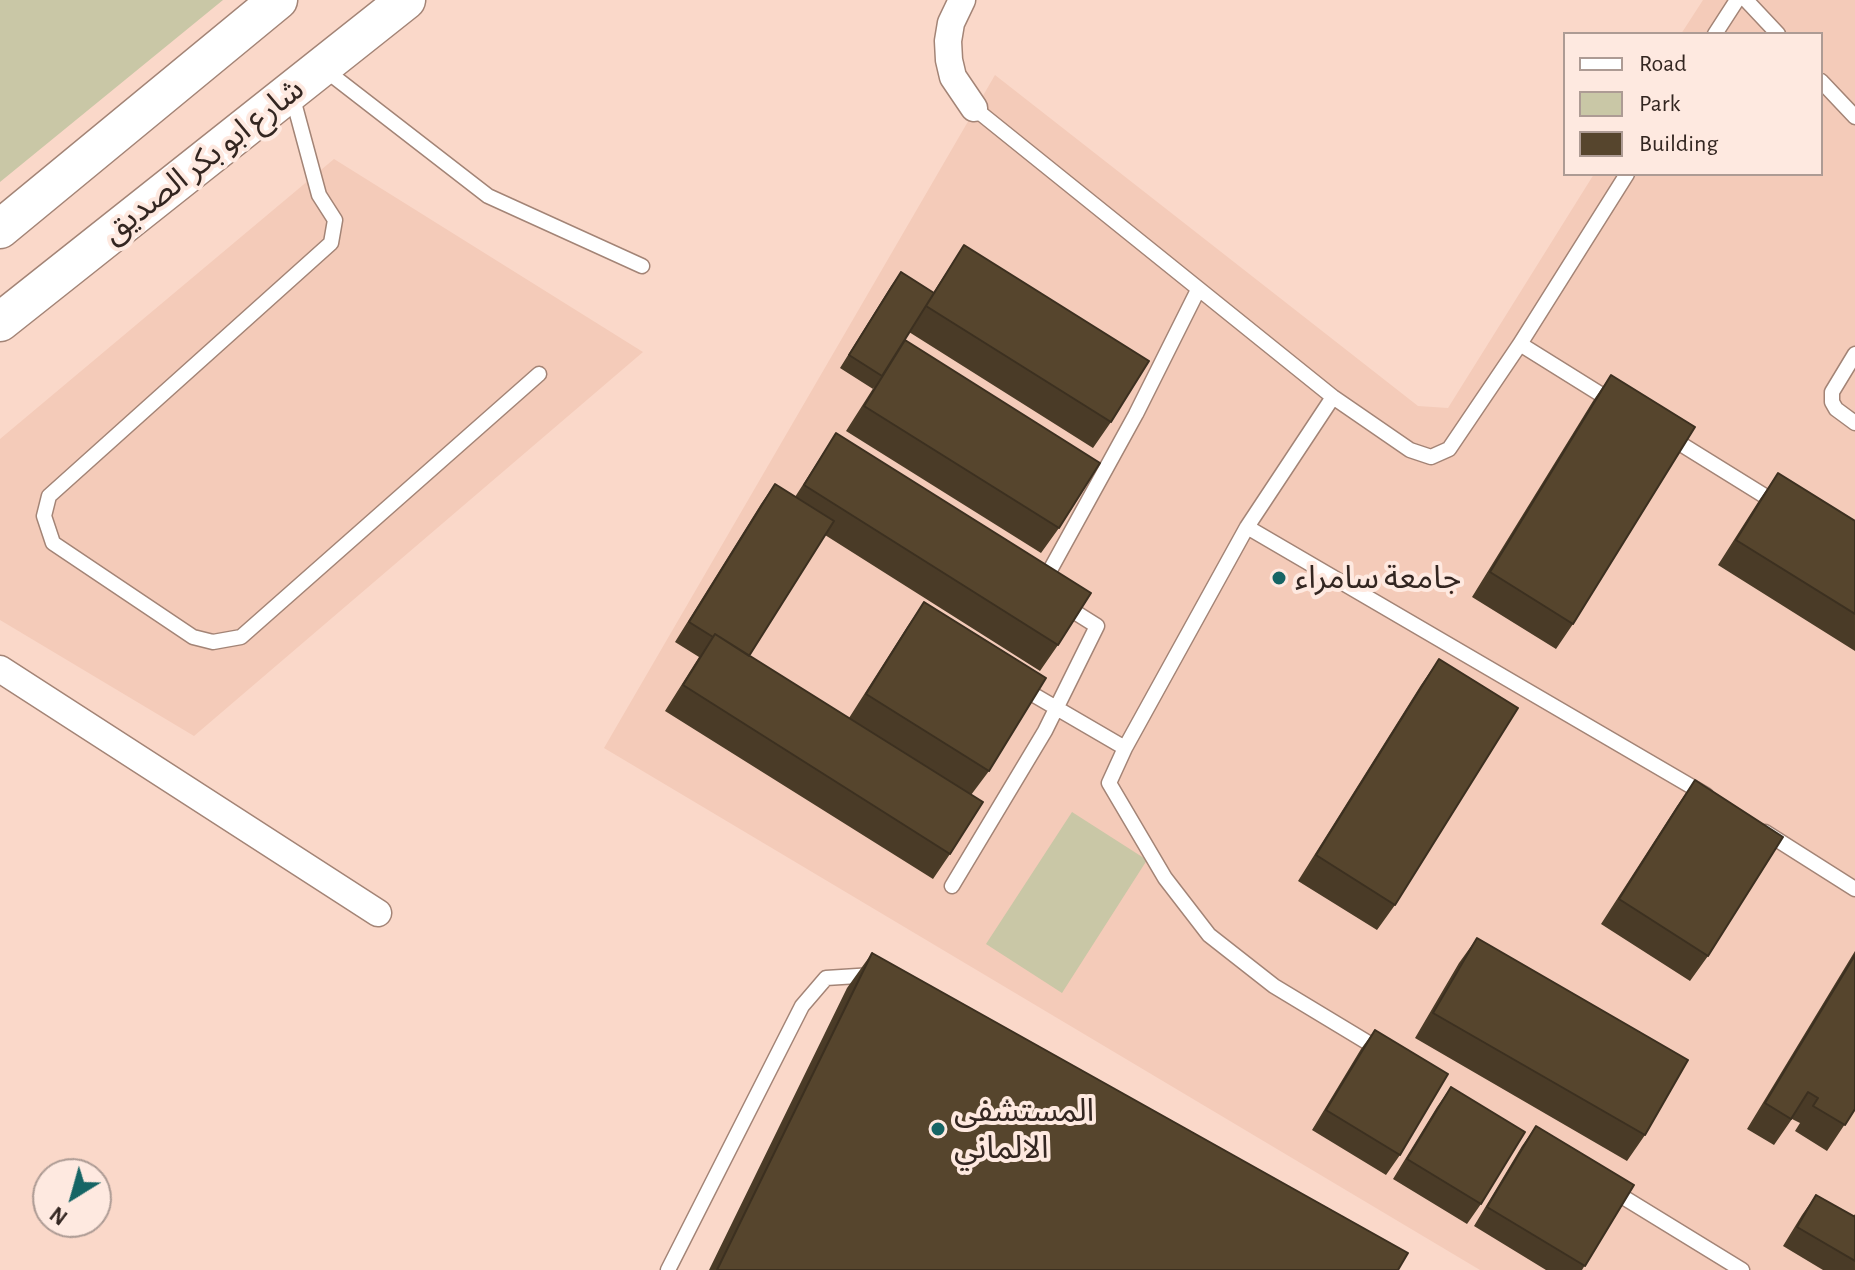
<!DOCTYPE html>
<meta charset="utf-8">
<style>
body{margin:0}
#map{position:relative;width:1855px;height:1270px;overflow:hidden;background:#fad8c9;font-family:"Alegreya Sans",sans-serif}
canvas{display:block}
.legend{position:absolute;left:1563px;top:32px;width:260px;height:144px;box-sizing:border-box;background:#fee9e0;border:2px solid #ad9b94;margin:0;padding:10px 14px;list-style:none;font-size:24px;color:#332621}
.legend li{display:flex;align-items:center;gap:16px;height:40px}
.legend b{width:40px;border:2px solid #ad9b94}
.north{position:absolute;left:32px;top:1158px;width:80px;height:80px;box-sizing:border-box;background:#fee9e0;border:2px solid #ad9b94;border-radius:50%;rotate:217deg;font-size:22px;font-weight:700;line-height:32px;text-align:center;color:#332621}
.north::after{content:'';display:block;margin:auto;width:28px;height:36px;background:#166565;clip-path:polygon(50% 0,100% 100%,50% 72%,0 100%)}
</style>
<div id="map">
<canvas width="1855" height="1270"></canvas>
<ul class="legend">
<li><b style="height:10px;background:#fff"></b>Road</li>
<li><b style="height:22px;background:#c9c7a6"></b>Park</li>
<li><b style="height:22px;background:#56452d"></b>Building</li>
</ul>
<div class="north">N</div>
</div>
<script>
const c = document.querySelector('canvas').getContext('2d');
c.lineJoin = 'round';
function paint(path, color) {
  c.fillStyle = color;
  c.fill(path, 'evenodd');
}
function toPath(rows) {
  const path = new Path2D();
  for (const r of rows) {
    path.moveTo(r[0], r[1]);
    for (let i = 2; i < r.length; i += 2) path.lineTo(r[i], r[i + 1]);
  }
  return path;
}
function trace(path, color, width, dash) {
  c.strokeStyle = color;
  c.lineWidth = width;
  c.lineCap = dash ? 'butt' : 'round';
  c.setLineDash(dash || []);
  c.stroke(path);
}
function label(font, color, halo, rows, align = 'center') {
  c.font = font + ' "Alegreya Sans","Noto Sans Arabic",sans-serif';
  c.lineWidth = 8;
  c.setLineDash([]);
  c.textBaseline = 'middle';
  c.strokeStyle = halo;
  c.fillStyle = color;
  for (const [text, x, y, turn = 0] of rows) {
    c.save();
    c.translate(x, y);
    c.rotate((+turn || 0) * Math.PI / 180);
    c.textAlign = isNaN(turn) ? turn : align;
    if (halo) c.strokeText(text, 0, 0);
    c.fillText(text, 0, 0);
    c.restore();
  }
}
paint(toPath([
 [1703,0,1855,0,1855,1270,1480,1270,604,748,995,75,1418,406,1448,408,1594,174,1821,174,1821,34,1681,34],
 [334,159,643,352,194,736,0,620,0,439]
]), '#f4cbb9');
paint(toPath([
 [0,0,223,0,0,182],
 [1072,812,1147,860,1062,993,986,944]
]), '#c9c7a6');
const service = toPath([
 [1746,0,1778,34],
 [1715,34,1737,0],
 [324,69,488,196,642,266],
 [1821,81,1855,117],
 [292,95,319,195,335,220,331,243,49,496,44,516,53,543,193,637,213,642,241,637,539,374],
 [974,108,1333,397,1410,450,1431,457,1449,449,1520,344,1627,174],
 [1520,344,1613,402],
 [1855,354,1832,392,1832,402,1836,409,1855,423],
 [1333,397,1247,527,1125,748,1109,783,1165,878,1209,935,1274,986,1380,1050],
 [1668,436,1776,503],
 [1247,527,1706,795],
 [1043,583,1136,414,1198,290],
 [1022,688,1125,748],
 [1765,832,1855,889],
 [952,886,1045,731,1097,626,1062,604],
 [1610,1189,1742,1270],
 [668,1270,802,1006,826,978,873,975]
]);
const minor = toPath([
 [962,0,951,23,948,41,949,60,953,77,974,108],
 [0,669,378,913]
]);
const secondary = toPath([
 [0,229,278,0],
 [0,322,406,0]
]);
trace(service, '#a38476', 17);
trace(minor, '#a38476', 29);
trace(secondary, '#a38476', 41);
trace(service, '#fff', 14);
trace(minor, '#fff', 26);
trace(secondary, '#fff', 38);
paint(toPath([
 [964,245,1111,422,1093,448,909,332,895,355,1059,528,1041,553,846,431,874,387,873,389,840,368,891,286,901,272,933,293],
 [1611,375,1573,624,1556,649,1472,597,1593,401],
 [836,433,1058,645,1040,671,825,535,749,656,849,718,907,627,924,602,989,771,971,795,950,854,933,879,665,711,699,657,675,642,761,504,775,484,795,497],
 [1778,473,1855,521,1855,651,1718,565,1760,499],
 [1439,659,1395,905,1377,930,1298,881,1421,685],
 [1695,780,1708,956,1690,981,1601,924,1677,806],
 [1477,938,1645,1135,1627,1161,1415,1038,1459,963],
 [1855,951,1855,1109,1827,1151,1795,1131,1800,1123,1792,1119,1774,1145,1747,1129],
 [872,953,1398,1270,709,1270,847,988],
 [1375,1030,1400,1155,1386,1175,1312,1130,1361,1049],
 [1451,1087,1481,1204,1467,1224,1393,1179,1437,1107],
 [1536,1126,1634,1185,1582,1270,1546,1270,1474,1226,1522,1146],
 [1816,1195,1853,1217,1855,1214,1855,1270,1823,1270,1783,1246,1802,1215]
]), '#4a3b27');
const building = toPath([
 [964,245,1149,361,1111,422,926,306,964,245],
 [901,272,934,293,882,376,849,355,901,272],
 [905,340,1100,463,1059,528,864,406,905,340],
 [1611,375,1695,427,1573,624,1490,572,1611,375],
 [836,433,1091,593,1058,645,804,485,836,433],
 [1778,473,1855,521,1855,614,1736,540,1778,473],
 [775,484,834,521,749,656,715,634,713,637,689,622,775,484],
 [924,602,1046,678,989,771,866,694,924,602],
 [715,634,983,802,950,854,683,685,715,634],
 [1439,659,1518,708,1395,905,1316,855,1439,659],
 [1695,780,1783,837,1708,956,1619,899,1695,780],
 [1477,938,1688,1060,1645,1135,1433,1013,1477,938],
 [872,953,1408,1253,1398,1270,717,1270,872,953],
 [1855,955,1855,1109,1845,1125,1813,1106,1818,1098,1808,1092,1791,1119,1765,1103,1855,955],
 [1375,1030,1448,1074,1400,1155,1326,1110,1375,1030],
 [1451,1087,1525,1132,1481,1204,1407,1159,1451,1087],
 [1536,1126,1634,1185,1585,1266,1487,1207,1536,1126],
 [1816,1195,1855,1217,1855,1261,1797,1227,1816,1195]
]);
paint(building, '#56452d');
trace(building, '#3c3020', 2);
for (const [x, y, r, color] of [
 [1279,578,8,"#166565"],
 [938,1129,8,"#166565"]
]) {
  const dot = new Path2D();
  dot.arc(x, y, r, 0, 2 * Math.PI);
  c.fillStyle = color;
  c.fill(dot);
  trace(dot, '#fee9e0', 3);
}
label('32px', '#332621', '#fee9e0', [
 ["شارع ابو بكر الصديق",203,161,-38]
]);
label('32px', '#332621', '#fee9e0', [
 ["جامعة سامراء",1295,578],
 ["المستشفى",954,1111],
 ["الالماني",954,1148]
], 'left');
</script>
